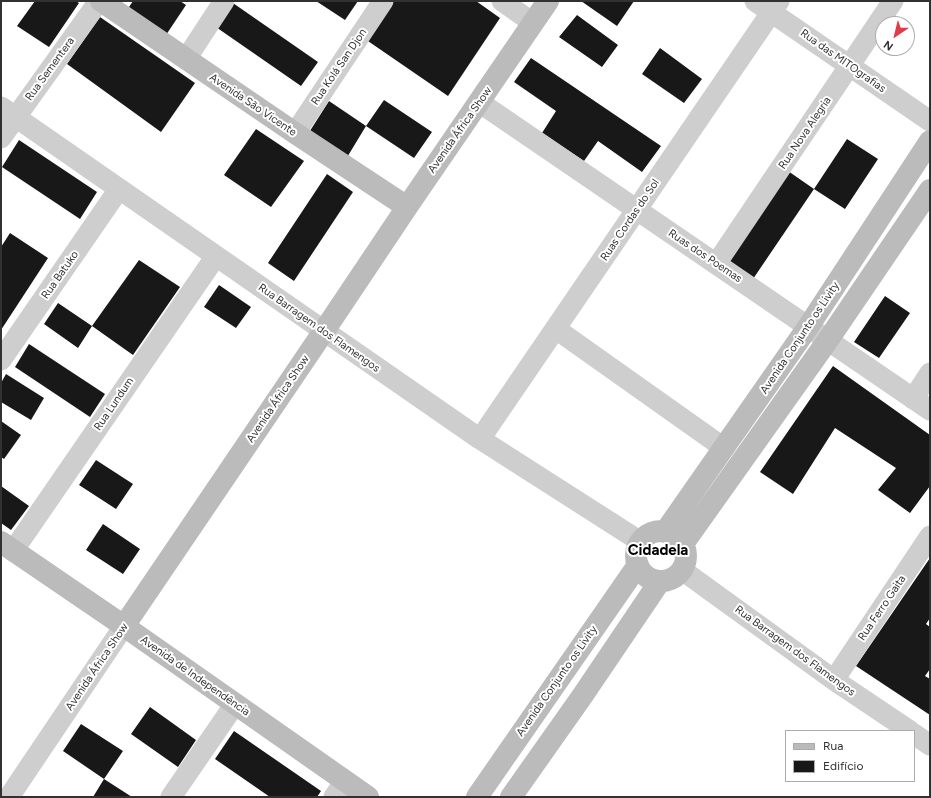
<!DOCTYPE html>
<meta charset="utf-8">
<style>
body{margin:0}
#map{position:relative;width:931px;height:798px;overflow:hidden;background:#fff;font-family:Figtree,sans-serif}
canvas{display:block}
.frame{position:absolute;inset:0;border:2px solid #313131;pointer-events:none}
.legend{position:absolute;left:785px;top:730px;width:130px;height:52px;box-sizing:border-box;background:#fff;border:1px solid #adadad;margin:0;padding:5px 7px;list-style:none;font-size:12px;color:#313131}
.legend li{display:flex;align-items:center;gap:8px;height:20px}
.legend b{width:20px;border:1px solid #adadad}
.north{position:absolute;left:875px;top:16px;width:40px;height:40px;box-sizing:border-box;background:#fff;border:1px solid #adadad;border-radius:50%;rotate:215deg;font-size:11px;font-weight:700;line-height:16px;text-align:center;color:#313131}
.north::after{content:'';display:block;margin:auto;width:14px;height:18px;background:#e03b48;clip-path:polygon(50% 0,100% 100%,50% 72%,0 100%)}
</style>
<div id="map">
<canvas width="931" height="798"></canvas>
<div class="frame"></div>
<ul class="legend">
<li><b style="height:5px;background:#bbb"></b>Rua</li>
<li><b style="height:11px;background:#181818"></b>Edifício</li>
</ul>
<div class="north">N</div>
</div>
<script>
const c = document.querySelector('canvas').getContext('2d');
c.lineJoin = 'round';
function paint(path, color) {
  c.fillStyle = color;
  c.fill(path, 'evenodd');
}
function toPath(rows) {
  const path = new Path2D();
  for (const r of rows) {
    if (r.length === 3) {
      path.moveTo(r[0] + r[2], r[1]);
      path.arc(r[0], r[1], r[2], 0, 2 * Math.PI);
      continue;
    }
    path.moveTo(r[0], r[1]);
    for (let i = 2; i < r.length; i += 2) path.lineTo(r[i], r[i + 1]);
  }
  return path;
}
function trace(path, color, width, dash) {
  c.strokeStyle = color;
  c.lineWidth = width;
  c.lineCap = dash ? 'butt' : 'round';
  c.setLineDash(dash || []);
  c.stroke(path);
}
function label(font, color, halo, rows, align = 'center') {
  c.font = font + ' Figtree,sans-serif';
  c.lineWidth = 4;
  c.setLineDash([]);
  c.textBaseline = 'middle';
  c.strokeStyle = halo;
  c.fillStyle = color;
  for (const [text, x, y, turn = 0] of rows) {
    c.save();
    c.translate(x, y);
    c.rotate((+turn || 0) * Math.PI / 180);
    c.textAlign = isNaN(turn) ? turn : align;
    if (halo) c.strokeText(text, 0, 0);
    c.fillText(text, 0, 0);
    c.restore();
  }
}
paint(toPath([
 [35,1,76,1,79,3,49,47,17,26],
 [133,1,180,1,186,5,164,38,125,13],
 [230,1,318,62,301,86,213,25],
 [316,1,358,1,345,20],
 [390,1,476,1,500,18,448,96,365,39],
 [581,1,634,1,617,26],
 [577,15,618,45,602,67,559,37],
 [100,17,195,83,161,132,67,64],
 [660,48,702,79,684,103,642,74],
 [531,58,661,146,642,172,598,141,584,161,542,133,556,111,514,82],
 [384,100,432,132,414,158,366,126],
 [329,101,366,126,346,159,308,134],
 [256,129,304,161,271,207,224,175],
 [847,139,878,159,845,209,814,189,753,279,727,261,788,171,814,189],
 [19,140,97,192,80,219,2,167],
 [327,174,353,192,294,281,268,263],
 [10,233,48,258,1,330,1,247],
 [139,260,180,287,133,355,92,326],
 [219,285,251,307,236,328,204,307],
 [885,296,910,313,879,358,854,342],
 [58,303,92,326,78,348,44,324],
 [29,344,105,394,90,417,15,367],
 [833,366,930,435,930,486,910,513,878,490,896,468,835,428,793,494,760,472],
 [6,374,44,398,31,420,1,402,1,383],
 [1,421,21,435,4,459,1,457],
 [96,460,133,484,116,509,79,485],
 [1,486,29,506,11,530,1,523],
 [103,524,140,549,123,574,86,550],
 [930,558,930,618,926,624,930,627,930,669,925,676,930,679,930,715,856,666],
 [150,707,196,740,178,767,131,734],
 [81,724,123,751,104,779,63,751],
 [234,731,321,791,317,797,270,797,215,759],
 [104,779,132,797,93,797]
]), '#181818');
trace(toPath([
 [502,1,533,23],
 [755,1,930,121],
 [186,59,224,1],
 [479,102,930,410],
 [1,107,480,439,641,542],
 [295,133,383,1],
 [1,138,99,1],
 [716,264,893,1],
 [556,329,724,448],
 [1,360,119,189],
 [913,399,930,373],
 [480,439,779,1],
 [13,551,216,256],
 [682,570,834,680,910,731],
 [834,680,930,536],
 [914,734,930,745],
 [9,797,124,626],
 [171,797,235,704],
 [334,797,345,781]
]), '#cecece', 21);
trace(toPath([
 [101,1,295,133,407,207],
 [661,556,25],
 [665,532,808,327,930,141],
 [1,542,124,626,368,797],
 [683,544,828,340,930,190],
 [124,626,324,331,407,207,548,1],
 [477,797,638,565],
 [511,797,583,695,660,581]
]), '#bbb', 22);
label('11px', '#313131', '#fff', [
 ["Rua das MITOgrafias",843,61,35],
 ["Rua Kolá San Djon",339,67,-56],
 ["Rua Sementera",50,69,-54],
 ["Avenida São Vicente",253,105,34],
 ["Avenida África Show",460,130,-55],
 ["Rua Nova Alegria",805,133,-56],
 ["Ruas Cordas do Sol",630,220,-56],
 ["Ruas dos Poemas",705,256,34],
 ["Rua Batuko",60,275,-55],
 ["Rua Barragem dos Flamengos",319,328,35],
 ["Avenida Conjunto os Livity",800,338,-56],
 ["Avenida África Show",278,399,-56],
 ["Rua Lundum",114,404,-56],
 ["Rua Ferro Gaita",882,608,-56],
 ["Rua Barragem dos Flamengos",795,651,36],
 ["Avenida África Show",97,667,-56],
 ["Avenida de Independência",195,676,35],
 ["Avenida Conjunto os Livity",557,681,-55]
]);
label('bold 15px', '#000', '#fff', [
 ["Cidadela",658,551]
]);
</script>
